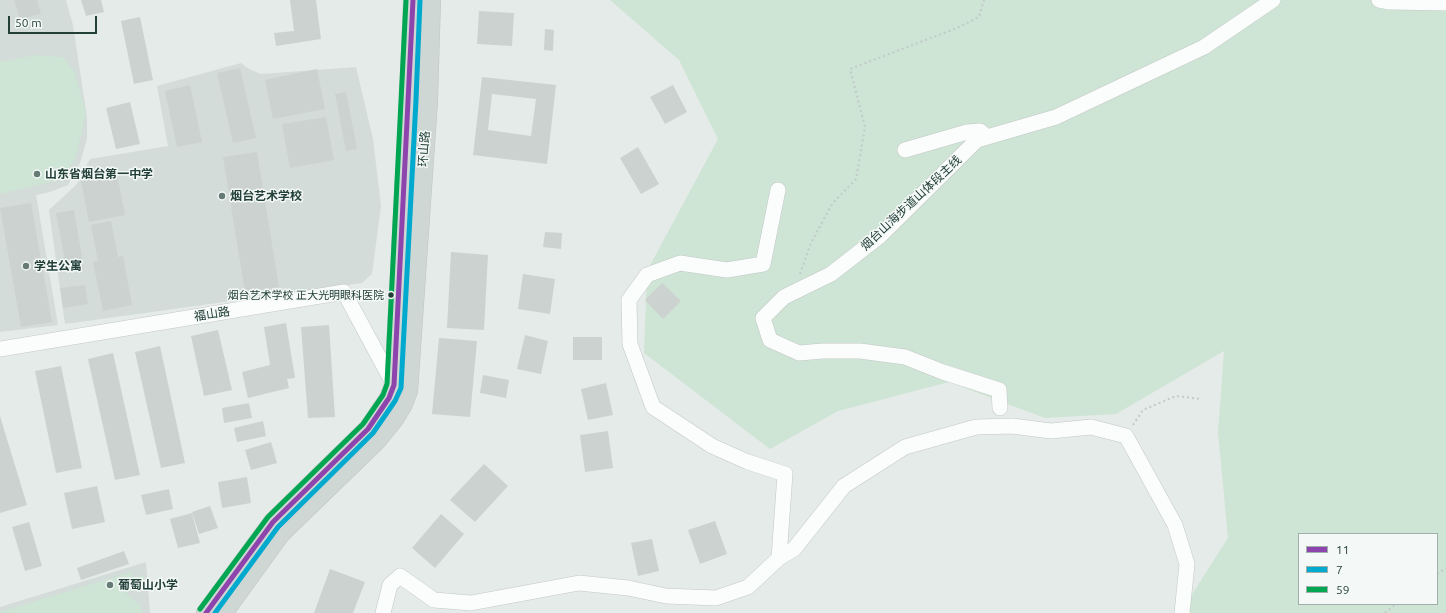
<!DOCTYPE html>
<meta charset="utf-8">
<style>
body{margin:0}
#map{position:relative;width:1446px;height:613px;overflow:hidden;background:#e5ebe8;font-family:Ubuntu,sans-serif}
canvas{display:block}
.legend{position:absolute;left:1298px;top:533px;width:140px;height:72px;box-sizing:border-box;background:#f4f9f7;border:1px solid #a0afab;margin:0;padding:5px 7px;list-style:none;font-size:12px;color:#223f38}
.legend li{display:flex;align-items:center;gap:8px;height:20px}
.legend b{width:20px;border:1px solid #a0afab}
.scale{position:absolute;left:8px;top:16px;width:89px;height:18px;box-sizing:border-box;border:2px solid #223f38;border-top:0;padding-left:5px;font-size:12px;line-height:14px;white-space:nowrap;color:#223f38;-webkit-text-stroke:3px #f4f9f7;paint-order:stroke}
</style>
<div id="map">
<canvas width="1446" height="613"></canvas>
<ul class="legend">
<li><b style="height:5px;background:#8e44ad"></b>11</li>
<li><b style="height:5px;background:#00a9ce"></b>7</li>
<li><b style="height:5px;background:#00a651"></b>59</li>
</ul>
<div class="scale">50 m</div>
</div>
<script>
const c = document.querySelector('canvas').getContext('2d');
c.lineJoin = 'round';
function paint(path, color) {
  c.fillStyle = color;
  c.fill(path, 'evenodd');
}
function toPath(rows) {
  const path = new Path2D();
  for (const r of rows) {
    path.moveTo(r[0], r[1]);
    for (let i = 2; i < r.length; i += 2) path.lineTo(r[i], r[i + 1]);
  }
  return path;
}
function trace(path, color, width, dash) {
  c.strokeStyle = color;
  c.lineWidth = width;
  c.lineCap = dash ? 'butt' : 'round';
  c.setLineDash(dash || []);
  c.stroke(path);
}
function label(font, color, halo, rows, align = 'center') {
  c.font = font + ' Ubuntu,"Noto Sans SC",sans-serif';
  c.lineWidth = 3;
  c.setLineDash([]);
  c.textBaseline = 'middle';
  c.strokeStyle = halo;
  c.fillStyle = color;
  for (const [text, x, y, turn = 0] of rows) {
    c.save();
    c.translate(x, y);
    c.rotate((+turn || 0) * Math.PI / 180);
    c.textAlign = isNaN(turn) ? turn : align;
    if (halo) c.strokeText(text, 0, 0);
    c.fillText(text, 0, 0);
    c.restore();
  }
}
paint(toPath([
 [0,0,66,0,73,25,87,118,87,139,80,163,68,185,50,192,36,195,58,325,0,332],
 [241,63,249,69,261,74,356,67,373,139,381,206,372,274,362,283,65,324,49,210,76,185,90,159,168,146,157,86],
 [146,562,150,613,0,613,0,607]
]), '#d3dcd8');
paint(toPath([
 [610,0,1446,0,1446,613,1180,613,1228,538,1218,432,1224,351,1116,414,1045,418,949,382,838,411,770,449,644,353,647,271,718,139,679,60],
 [1299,534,1437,534,1437,604,1299,604],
 [36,55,63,57,74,71,86,112,76,157,63,179,0,194,0,62],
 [131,572,132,577,144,576,145,588,125,592,139,604,143,613,0,613,0,612]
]), '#cee4d5');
paint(toPath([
 [14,0,37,0,41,14,20,19],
 [81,0,101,0,104,12,86,16],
 [290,0,316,0,321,39,276,46,274,33,294,31],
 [479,11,514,13,512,46,477,44],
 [140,17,153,80,134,84,121,21],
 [545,29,554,30,553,51,544,50],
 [240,68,256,138,233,143,217,73],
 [317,69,325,109,273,119,265,80],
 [482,77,556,85,547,164,473,155],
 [492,94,536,99,531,136,488,130],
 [190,85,202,142,177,147,165,91],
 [673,85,687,112,665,124,650,97],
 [346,92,357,149,346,151,335,94],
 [130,102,140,144,116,149,106,108],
 [326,117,334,160,290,168,282,124],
 [638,147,659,184,641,194,620,158],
 [257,152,279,287,245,292,223,157],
 [117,174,125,215,89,222,81,181],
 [31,203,52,322,21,327,0,208],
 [74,210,84,269,67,272,56,213],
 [111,221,118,257,123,256,132,305,103,311,93,262,98,261,91,225],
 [545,232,562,233,561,249,543,247],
 [451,252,488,255,484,330,447,328],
 [523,274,555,279,550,314,518,309],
 [662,283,681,301,663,319,645,300],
 [85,285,88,304,63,308,60,288],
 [286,323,295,378,287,379,289,388,248,398,242,372,270,365,264,327],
 [329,325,335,417,308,418,301,327],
 [218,330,232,390,204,396,191,336],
 [525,335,548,341,541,374,517,369],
 [573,337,602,337,602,360,573,360],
 [439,338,477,341,470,417,432,414],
 [160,346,185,463,161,468,135,352],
 [113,353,140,475,115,480,88,359],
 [61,366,82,468,56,473,35,371],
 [483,375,509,380,506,398,480,393],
 [606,383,613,415,588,420,581,389],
 [249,403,252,418,224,423,222,408],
 [0,416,27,505,0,513],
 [263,421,266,436,237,442,234,428],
 [608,431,613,468,585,472,580,435],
 [271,442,277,463,251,470,245,450],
 [484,464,508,486,475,522,450,500],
 [247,477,251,503,222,508,218,482],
 [97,486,105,522,72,529,64,493],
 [169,489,173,509,146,515,141,495],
 [210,506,218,528,199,534,192,512],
 [192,513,200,543,178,548,170,519],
 [441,514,464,534,435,568,412,548],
 [715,521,727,554,700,564,688,530],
 [29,522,42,566,25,571,12,527],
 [652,539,659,571,638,576,631,543],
 [124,551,129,564,81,580,77,568],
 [330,569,365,582,353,613,314,613]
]), '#ccd2d0');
const minor = toPath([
 [1379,0,1390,2,1446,3],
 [905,150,967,132,980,131,987,137],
 [778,190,763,264,727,270,680,263,647,275,629,300,630,344,653,407,712,446,748,462,785,474,779,558],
 [0,349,344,292,394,385],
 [1000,408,999,390,943,372,905,357,860,351,823,351,799,353,770,340,763,318,784,297,831,274,881,235,977,140,1056,117,1204,47,1273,0],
 [383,613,390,585,400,576,434,600,471,603,579,583,628,588,666,596,716,598,748,587,779,558,794,549,844,486,905,447,976,427,1012,426,1051,431,1091,427,1126,436,1175,525,1187,564,1182,613]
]);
const major = toPath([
 [206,613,273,522,368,429,389,398,394,385,409,100,413,0],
 [223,613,281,533,377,440,394,419,403,404,408,391,428,101,431,0]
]);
trace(minor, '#c2c8c5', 16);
trace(major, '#bdc6c4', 20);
trace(toPath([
 [800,274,811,243,832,204,856,179,865,127,850,69,957,28,979,17,984,0],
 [1133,425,1143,410,1176,396,1201,399],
 [1437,574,1446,568],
 [1385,613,1396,604]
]), '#c1cbc8', 2, [2, 3]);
trace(minor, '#fbfcfc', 15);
trace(major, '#ced7d4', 19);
trace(toPath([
 [206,613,273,522,368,429,389,398,394,385,413,0]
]), '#8e44ad', 5);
trace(toPath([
 [215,613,278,527,373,433,395,401,401,388,416,100,420,0]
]), '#00a9ce', 5);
trace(toPath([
 [200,609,268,517,363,424,383,395,387,384,406,0]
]), '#00a651', 5);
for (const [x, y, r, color] of [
 [37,174,4,"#667b76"],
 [222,196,4,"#667b76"],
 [26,266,4,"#667b76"],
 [391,295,3.5,"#223f38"],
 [110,585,4,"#667b76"]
]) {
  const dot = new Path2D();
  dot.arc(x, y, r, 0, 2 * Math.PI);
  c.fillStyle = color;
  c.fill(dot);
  trace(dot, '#f4f9f7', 1.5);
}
label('11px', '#223f38', '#f4f9f7', [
 ["烟台艺术学校 正大光明眼科医院",384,295]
], 'right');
label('12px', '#223f38', '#f4f9f7', [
 ["环山路",424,149,-86],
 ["烟台山海步道山体段主线",911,203,-43],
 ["福山路",212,314,-9]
]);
label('bold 12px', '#223f38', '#f4f9f7', [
 ["山东省烟台第一中学",45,174],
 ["烟台艺术学校",230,196],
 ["学生公寓",34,266],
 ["葡萄山小学",118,585]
], 'left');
</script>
